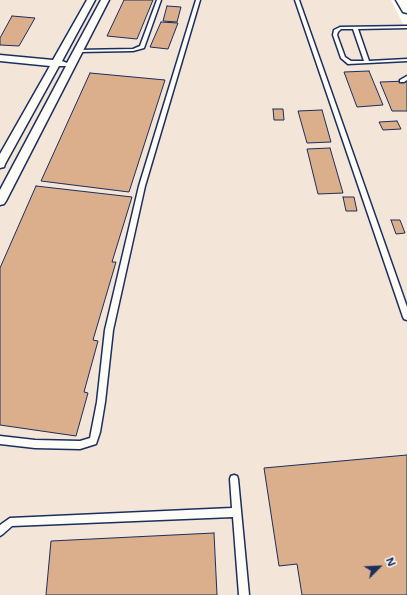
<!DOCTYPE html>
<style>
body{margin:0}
#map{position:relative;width:407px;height:595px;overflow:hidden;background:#fdfcf7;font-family:"Shantell Sans",sans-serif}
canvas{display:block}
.north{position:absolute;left:359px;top:547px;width:40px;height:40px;-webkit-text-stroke:3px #fdfcf7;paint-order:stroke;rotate:66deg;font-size:11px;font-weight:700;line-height:16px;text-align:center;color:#1b2f5e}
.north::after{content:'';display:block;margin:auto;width:14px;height:18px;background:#1b2f5e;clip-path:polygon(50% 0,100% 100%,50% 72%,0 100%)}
</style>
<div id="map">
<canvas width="407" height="595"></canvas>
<div class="north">N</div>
</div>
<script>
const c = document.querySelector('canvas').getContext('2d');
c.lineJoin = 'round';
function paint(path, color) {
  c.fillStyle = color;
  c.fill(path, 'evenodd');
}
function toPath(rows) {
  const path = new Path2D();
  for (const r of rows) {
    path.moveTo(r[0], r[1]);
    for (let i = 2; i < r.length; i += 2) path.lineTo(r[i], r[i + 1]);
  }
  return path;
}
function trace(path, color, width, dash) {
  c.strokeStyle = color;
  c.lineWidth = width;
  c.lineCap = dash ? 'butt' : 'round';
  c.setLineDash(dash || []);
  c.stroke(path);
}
paint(toPath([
 [0,0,391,0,407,32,407,595,0,595]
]), '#f3e5d7');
const building = toPath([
 [124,0,153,0,137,39,107,36,124,0],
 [167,6,181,7,177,22,163,21,167,6],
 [12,16,35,18,19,46,0,45,0,38,12,16],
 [161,22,178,23,168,49,150,47,161,22],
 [369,71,383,105,357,107,344,72,369,71],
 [90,73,165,80,129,192,41,181,90,73],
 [407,81,407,111,392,111,380,82,407,81],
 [273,109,283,109,284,120,274,120,273,109],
 [322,110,331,142,307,143,298,111,322,110],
 [397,121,401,129,383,130,379,122,397,121],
 [330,148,343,193,318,194,307,149,330,148],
 [36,186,132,197,112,262,116,262,93,340,98,341,84,392,88,393,76,436,0,425,0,268,36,186],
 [343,197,354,197,357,211,346,211,343,197],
 [391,220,400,220,405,233,396,234,391,220],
 [407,455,407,595,302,595,297,564,279,566,264,468,407,455],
 [214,533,217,595,46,595,51,541,214,533]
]);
paint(building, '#dbae8c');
trace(building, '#1b2f5e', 1);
const service = toPath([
 [157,0,161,0,144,48,133,51,78,52,76,51,78,50,133,49,140,46,157,0],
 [196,0,200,0,145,186,113,330,105,402,100,432,96,444,80,449,35,448,0,444,0,436,35,440,80,441,90,438,97,402,105,330,139,186,196,0],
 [295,0,299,0,407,307,407,320,404,319,403,317,295,0],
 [407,26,407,28,358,29,369,61,407,59,407,61,348,64,341,58,333,35,334,30,340,27,407,26],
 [341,29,353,29,364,61,351,61,345,57,337,35,338,32,341,29],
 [407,76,407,80,404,82,400,82,400,80,407,76],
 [234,475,237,476,238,479,249,595,239,595,233,517,12,526,3,534,0,536,0,525,10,518,232,508,230,479,231,476,234,475]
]);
const minor = toPath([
 [87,0,95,0,62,61,67,63,101,0,109,0,6,201,4,204,0,205,0,190,66,66,59,66,5,164,4,167,0,168,0,154,50,66,0,61,0,55,53,60,87,0]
]);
const secondary = toPath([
 [396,0,407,0,407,13,403,12,396,0]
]);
trace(service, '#1b2f5e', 3);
trace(minor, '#1b2f5e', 3);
trace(secondary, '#1b2f5e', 3);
paint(service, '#fdfcf7');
paint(minor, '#fdfcf7');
paint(secondary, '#fdfcf7');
</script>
